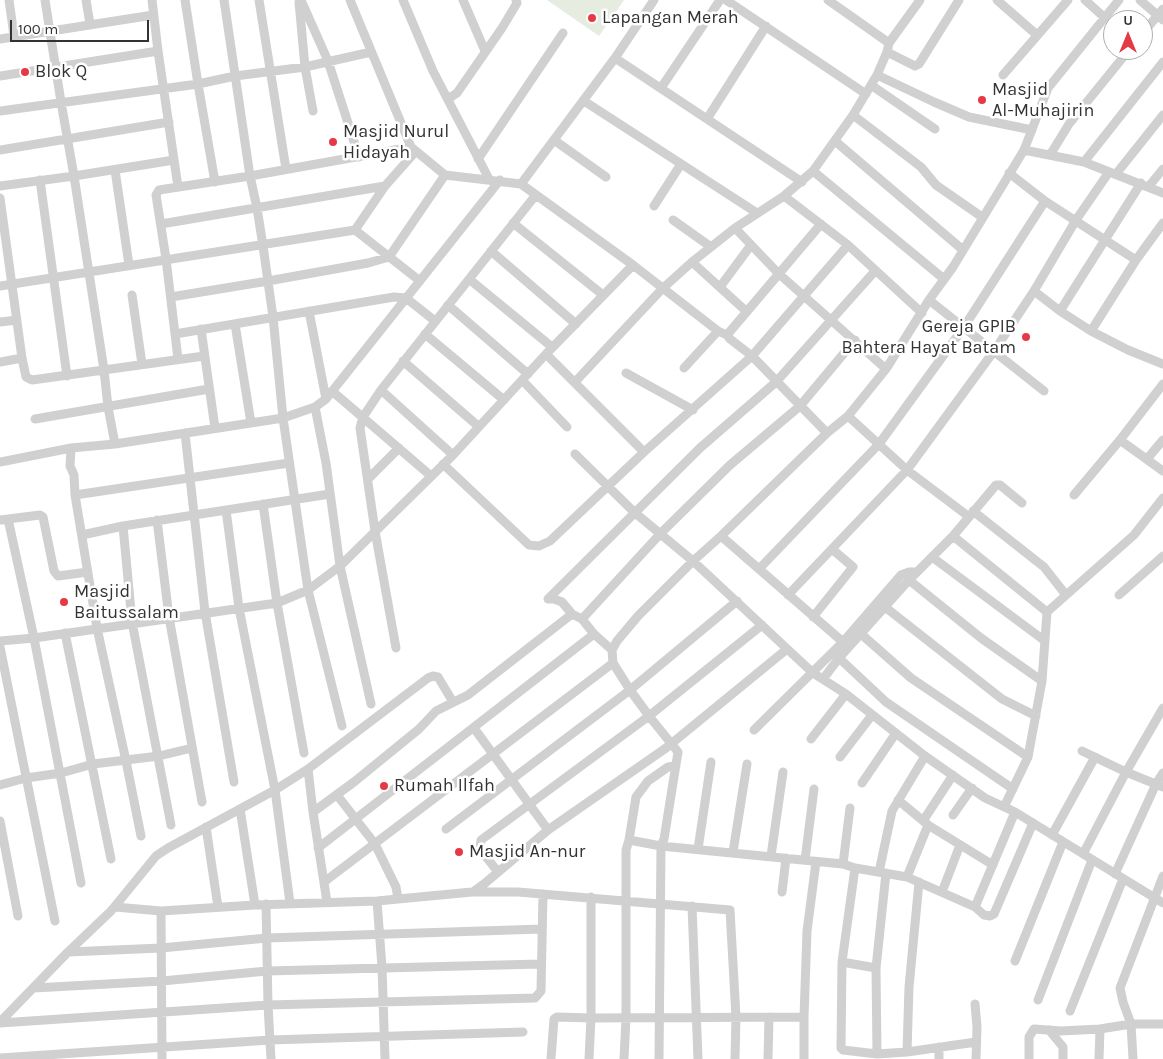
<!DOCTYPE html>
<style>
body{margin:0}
#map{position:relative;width:1163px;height:1059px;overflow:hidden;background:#fff;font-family:Karla,sans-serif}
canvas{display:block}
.north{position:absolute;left:1103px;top:10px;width:50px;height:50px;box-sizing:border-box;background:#fff;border:1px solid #adadad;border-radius:50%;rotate:0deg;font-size:14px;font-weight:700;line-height:20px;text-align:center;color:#333}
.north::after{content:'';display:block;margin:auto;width:18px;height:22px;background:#e63946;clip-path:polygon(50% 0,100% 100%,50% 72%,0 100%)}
.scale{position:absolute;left:10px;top:20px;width:139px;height:22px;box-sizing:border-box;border:2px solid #333;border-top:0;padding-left:6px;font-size:15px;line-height:18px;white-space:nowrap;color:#333;-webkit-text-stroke:4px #fff;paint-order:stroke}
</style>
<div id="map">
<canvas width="1163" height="1059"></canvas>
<div class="north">U</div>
<div class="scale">100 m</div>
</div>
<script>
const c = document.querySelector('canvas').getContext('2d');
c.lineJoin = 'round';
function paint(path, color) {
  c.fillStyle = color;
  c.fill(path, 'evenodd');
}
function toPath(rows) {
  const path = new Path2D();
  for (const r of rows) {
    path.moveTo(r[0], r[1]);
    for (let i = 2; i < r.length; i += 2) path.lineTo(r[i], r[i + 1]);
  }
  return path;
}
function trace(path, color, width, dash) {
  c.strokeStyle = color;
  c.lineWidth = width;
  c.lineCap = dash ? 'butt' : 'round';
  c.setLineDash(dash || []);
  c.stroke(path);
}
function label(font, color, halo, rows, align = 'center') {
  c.font = font + ' Karla,sans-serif';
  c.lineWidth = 5;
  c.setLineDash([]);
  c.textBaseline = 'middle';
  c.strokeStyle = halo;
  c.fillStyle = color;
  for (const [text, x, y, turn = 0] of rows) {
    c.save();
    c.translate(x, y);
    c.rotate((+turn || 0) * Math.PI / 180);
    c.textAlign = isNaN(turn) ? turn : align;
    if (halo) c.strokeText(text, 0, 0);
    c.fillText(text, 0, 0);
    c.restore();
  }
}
paint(toPath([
 [547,0,624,0,599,36]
]), '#e6ecdf');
trace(toPath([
 [9,0,14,36],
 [45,0,61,102,74,176,104,370,108,407,115,444],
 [86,0,90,24],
 [152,0,158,51,178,187],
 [185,0,198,84,215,182],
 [224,0,250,176,257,208,263,246,273,317,283,418,308,590,342,726],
 [259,0,286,169],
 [301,0,328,61,359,157],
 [350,0,411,147,445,175,521,184,633,265,718,331,727,335,730,339,752,356,827,433],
 [403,0,433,71,489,179],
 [463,0,485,51],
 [726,0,866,94],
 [828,0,889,43],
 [997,0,1037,35],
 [1085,0,1105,18],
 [1140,0,1163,20],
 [299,2,305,67,313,111],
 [1143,33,1163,9],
 [0,39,153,15],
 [887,52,915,66,919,64,959,0],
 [615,58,802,182],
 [877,75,934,102,969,117,1032,130],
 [1003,75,1068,0],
 [0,76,158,51],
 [871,85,935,129],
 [661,88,720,0],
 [448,99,457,93,502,28,517,3,516,0],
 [584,101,757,213],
 [0,111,198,84,235,76,305,67,371,52],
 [853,115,921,167,936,185,982,217],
 [707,119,766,26],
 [554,140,606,177],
 [835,141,963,250],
 [0,150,169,122],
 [1024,150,1084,162,1163,193],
 [1050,155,1069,124,1129,50],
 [478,159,563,33],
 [1084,162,1163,62],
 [115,170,129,265],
 [813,171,944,279],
 [1109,172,1076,220,1034,291,1060,311,1091,331,1128,350,1163,364],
 [1009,173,1045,201,1136,260],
 [1116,174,1163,115],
 [40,180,67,376],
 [521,184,615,58,654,0],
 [0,186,74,176,174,160],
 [1149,186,1163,169],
 [784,196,848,245,922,313],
 [0,198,22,358,0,362],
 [654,206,681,164],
 [673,220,711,247],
 [513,223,603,295],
 [161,224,385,186],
 [735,228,778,273,886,369],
 [355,230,385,186,416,151],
 [491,251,576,324],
 [692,262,747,312],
 [469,279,552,347],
 [0,286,355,230,420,281],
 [720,287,751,245],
 [132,295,142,364],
 [171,297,268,281,368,263,389,257,445,175],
 [929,300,1044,391],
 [448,305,528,374],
 [309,311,326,399],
 [1060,311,1141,183],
 [0,322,17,320],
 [235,324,251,423],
 [201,329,215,428],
 [1091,331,1136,260,1163,223],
 [175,334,394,297,406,298,435,321],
 [425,334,504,400],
 [727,335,821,224],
 [546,354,644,452],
 [22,358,26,377,32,380,204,356],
 [178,359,166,259,156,195,159,190,250,176,411,147],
 [403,361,478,426],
 [684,368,718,331],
 [626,373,693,410],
 [522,380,567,427],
 [575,382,662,289,692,262,735,228,784,196,813,171,853,115,877,75,887,52,889,43,920,0],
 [381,390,453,455],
 [332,391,431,476],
 [315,407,326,463,340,566,371,704],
 [848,416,907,470,968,516],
 [35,419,209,389],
 [185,433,205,612,234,782],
 [1120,440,1163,384],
 [71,448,70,466,74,475,75,495,97,628,126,761,141,836],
 [575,454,634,512,693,561,813,673,846,694,925,756,985,798,1015,812,1163,903],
 [1147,459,1163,440],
 [0,462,71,448,115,444,283,418,315,407,326,399,500,180],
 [443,464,529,545,539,546,550,541,644,452,752,356,848,245],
 [368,479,399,448],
 [75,495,289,463],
 [1074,495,1120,440,1163,471],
 [263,504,277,603,304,753],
 [226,510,239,608,275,790,290,903],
 [973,511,1044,567,1066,595],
 [8,519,34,638,81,883],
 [0,520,40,515,43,517,54,571,58,576,88,572],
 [157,520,169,617,202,802],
 [123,526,132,622,171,825],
 [82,535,123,526,330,494],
 [721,536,843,642],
 [953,536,1047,612,1042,681,1028,757,1004,807],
 [932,557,1045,641],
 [759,569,879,444,964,327,1045,201],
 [909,580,981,638,1042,681],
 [788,595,907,470,994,351,1034,291],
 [1119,595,1163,556],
 [548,599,700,448,776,382,875,271],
 [548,599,554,599,562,602,572,614,582,619,594,634,612,650],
 [885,607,1002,699,1036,716],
 [1047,612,1134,535,1163,498],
 [813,617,853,567,832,549],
 [582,619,661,533,730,465,800,406,855,340],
 [65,633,111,859],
 [861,634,911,678,1028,757],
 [0,641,34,638,277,603,308,590,340,566,453,455,546,354,633,265],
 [0,647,55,921],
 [396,648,375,531,360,428,363,417,381,390,535,196],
 [839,658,886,702,1013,789],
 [823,679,839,658,909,580,953,536,996,485,1000,485,1022,503],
 [474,728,548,830],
 [754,730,843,642,901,575,909,572,917,572],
 [811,739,846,694],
 [1082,751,1126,772,1163,787],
 [840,757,872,715],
 [308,769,313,812],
 [862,783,896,733],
 [0,785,26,778,61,773,93,764,159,756,192,748],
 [337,795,375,844,396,887,398,899],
 [898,800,927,824],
 [240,809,255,905],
 [1015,812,975,907,907,877,855,868,843,864,661,846,664,839,678,752,649,716,630,690,613,663,612,650,617,641,638,616,693,561,721,536,827,433,848,416,886,369,929,300,953,267,1024,150,1048,88,1119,0],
 [953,815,972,788],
 [0,821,18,916],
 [923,821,953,775],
 [206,827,218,907],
 [446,829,630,690,737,601],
 [1052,835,1095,757],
 [629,840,661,846,659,1059],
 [318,848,594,634],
 [698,849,711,762],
 [733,852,747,764],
 [1083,854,1126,772,1163,708],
 [771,856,783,772],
 [805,860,814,789],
 [843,864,850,808],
 [855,868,842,962,841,1048,843,1050,877,1054,907,1052,976,1042],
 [498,872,480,849,481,840,649,716,762,625],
 [879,872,892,811,925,756],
 [1115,874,1156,784,1163,773],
 [907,877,928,825,993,865],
 [324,882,613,663],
 [473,892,484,884,548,830,666,748,787,649],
 [782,892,786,858],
 [942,892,960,845],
 [377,901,382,967,385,1059],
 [327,902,313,812,354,782,419,729,436,711,468,695,572,614],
 [266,904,268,1005,271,1059],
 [692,906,698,1059],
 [115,907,161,911,255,905,377,901,472,892,518,892,730,910,736,1017,735,1059],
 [975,907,984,915,990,916,994,914,1033,823],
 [161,911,162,1059],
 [68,952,161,948,267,938,542,929],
 [1015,961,1063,842],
 [842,962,876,968],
 [34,988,162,981,267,971,540,964],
 [1038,1000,1092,860],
 [975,1004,977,1027,976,1059],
 [1070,1011,1123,879],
 [0,1022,68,952,111,911,156,856,168,848,275,790,308,769,428,678,433,676,438,677,453,702],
 [0,1023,268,1005,535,998,541,991,543,894],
 [1049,1030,1063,1047,1063,1059],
 [939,1047,939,1059],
 [907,1052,909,987,919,882],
 [877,1054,876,968,886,873],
 [0,1058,270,1040,523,1032],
 [551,1059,554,1019,557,1017,591,1018,591,897],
 [589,1059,591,1018,804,1017],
 [624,1059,626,1018,626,850,629,840,636,797,648,781,668,767,676,765],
 [768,1059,769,1017],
 [804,1059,804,1017,807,931,816,862],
 [1029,1059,1029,1037,1034,1029,1061,1031,1100,1029,1131,1024,1163,1024],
 [1099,1059,1100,1029],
 [1133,1059,1131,1024,1123,1002,1120,988,1163,876]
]), '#d0d0d0', 9);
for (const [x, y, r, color] of [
 [592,18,5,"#e63946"],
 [25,72,5,"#e63946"],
 [982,100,5,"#e63946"],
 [333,142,5,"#e63946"],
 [1026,337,5,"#e63946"],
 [64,602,5,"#e63946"],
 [384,786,5,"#e63946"],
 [459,852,5,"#e63946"]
]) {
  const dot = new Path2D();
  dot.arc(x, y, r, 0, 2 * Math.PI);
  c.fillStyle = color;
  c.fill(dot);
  trace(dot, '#fff', 2);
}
label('18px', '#333', '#fff', [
 ["Lapangan Merah",602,18],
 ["Blok Q",35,72],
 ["Masjid",992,90],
 ["Al-Muhajirin",992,111],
 ["Masjid Nurul",343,132],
 ["Hidayah",343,153],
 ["Gereja GPIB",1016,327,"right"],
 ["Bahtera Hayat Batam",1016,348,"right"],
 ["Masjid",74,592],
 ["Baitussalam",74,613],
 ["Rumah Ilfah",394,786],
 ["Masjid An-nur",469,852]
], 'left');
</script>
